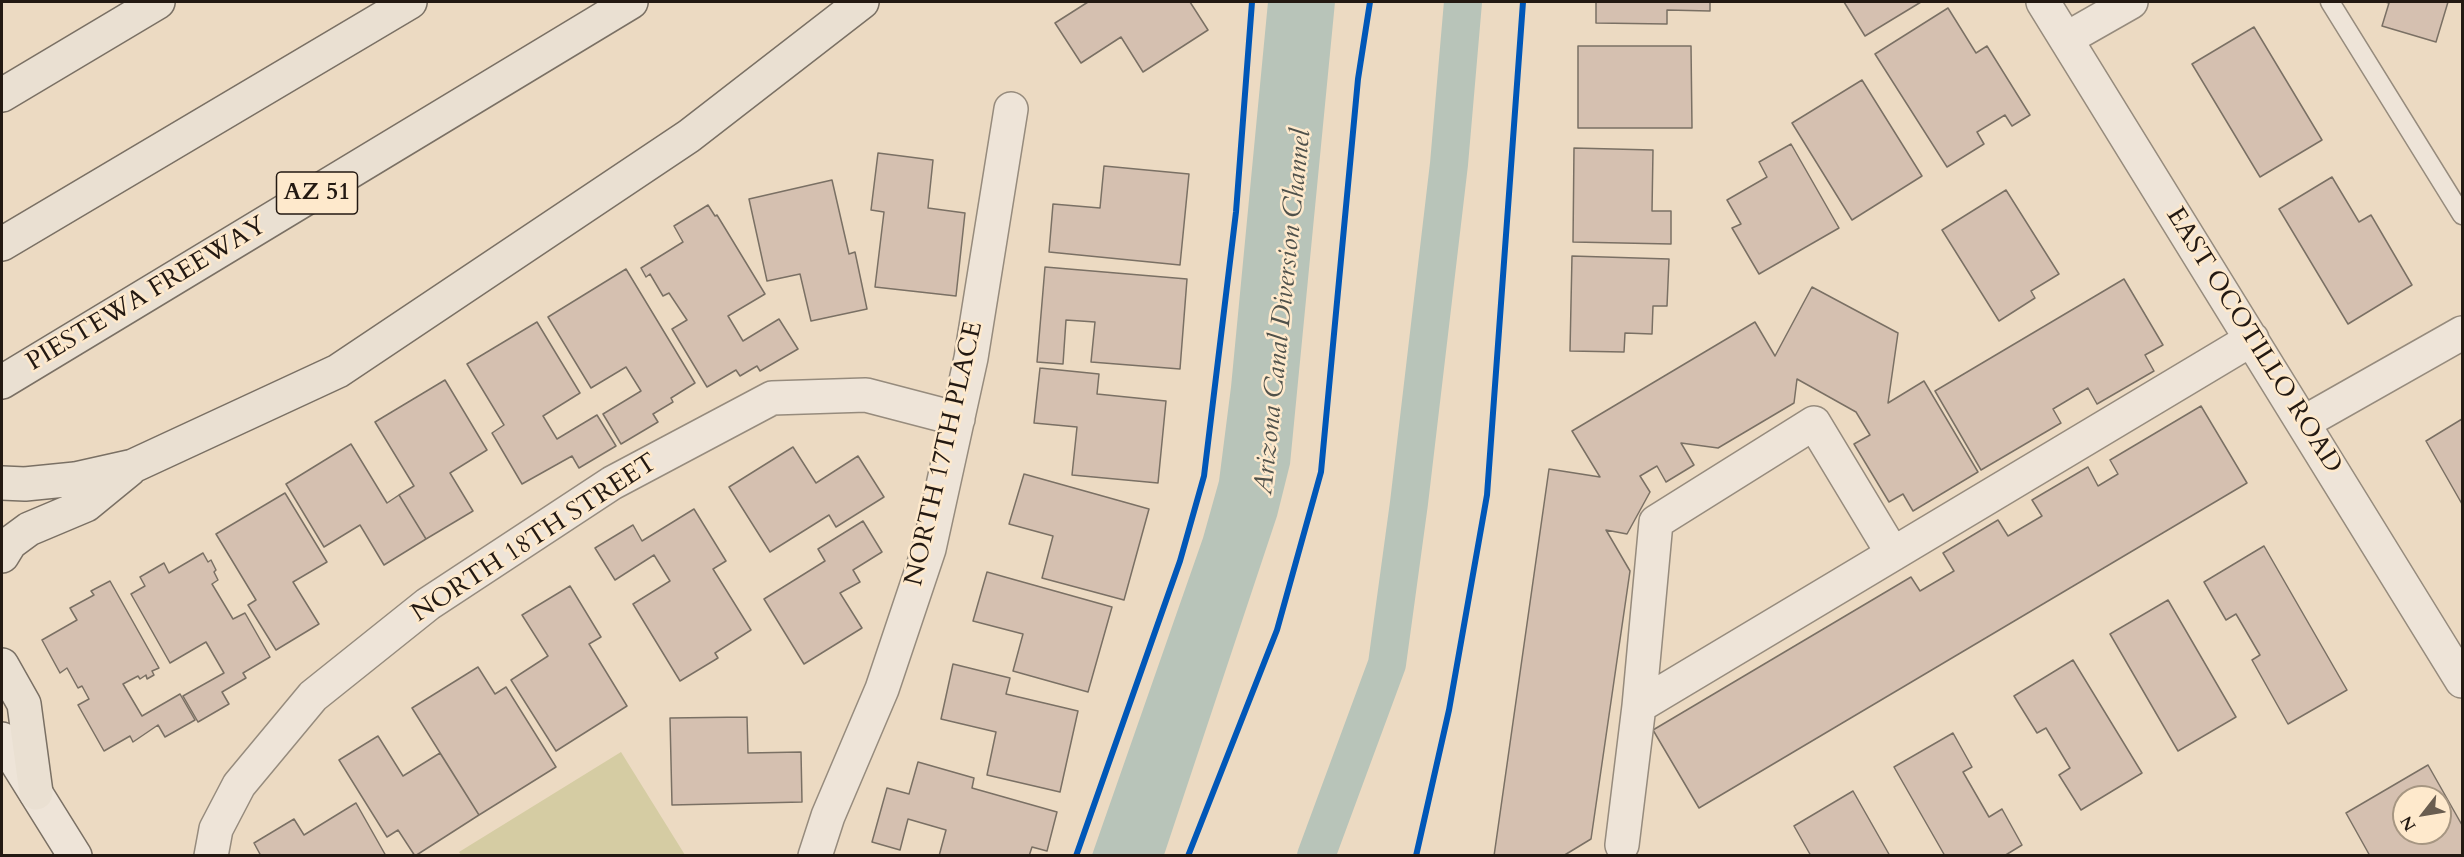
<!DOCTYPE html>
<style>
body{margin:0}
#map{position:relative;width:2464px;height:857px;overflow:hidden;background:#ecdac2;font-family:Cardo,serif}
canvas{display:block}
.frame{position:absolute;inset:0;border:3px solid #231912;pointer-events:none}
.north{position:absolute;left:2392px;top:785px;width:60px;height:60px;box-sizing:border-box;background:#fee9cc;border:2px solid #a69682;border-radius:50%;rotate:239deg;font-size:16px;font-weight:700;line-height:24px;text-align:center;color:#231912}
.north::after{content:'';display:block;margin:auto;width:21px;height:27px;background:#695d50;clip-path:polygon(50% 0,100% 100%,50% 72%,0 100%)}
</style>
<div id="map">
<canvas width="2464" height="857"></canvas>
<div class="frame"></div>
<div class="north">N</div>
</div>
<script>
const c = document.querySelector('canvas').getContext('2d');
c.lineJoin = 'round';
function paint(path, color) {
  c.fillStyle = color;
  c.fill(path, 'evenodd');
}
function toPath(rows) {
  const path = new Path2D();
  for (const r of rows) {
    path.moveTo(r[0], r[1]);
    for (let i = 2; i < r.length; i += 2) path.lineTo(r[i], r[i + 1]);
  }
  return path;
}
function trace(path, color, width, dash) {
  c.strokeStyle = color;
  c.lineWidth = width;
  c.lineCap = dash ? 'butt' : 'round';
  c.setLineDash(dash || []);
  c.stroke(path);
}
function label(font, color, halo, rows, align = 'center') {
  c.font = font + ' Cardo,serif';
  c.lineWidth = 5;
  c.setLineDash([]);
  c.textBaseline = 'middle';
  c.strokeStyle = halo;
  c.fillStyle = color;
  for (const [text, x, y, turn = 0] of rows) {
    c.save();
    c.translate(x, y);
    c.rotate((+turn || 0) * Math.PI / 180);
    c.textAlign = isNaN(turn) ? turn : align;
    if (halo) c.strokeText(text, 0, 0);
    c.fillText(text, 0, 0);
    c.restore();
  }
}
paint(toPath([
 [621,752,685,855,461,855,459,852]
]), '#d5cca3');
paint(toPath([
 [1268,2,1335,2,1290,464,1277,516,1164,855,1092,855,1203,538,1219,481,1231,387]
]), '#b8c4b9');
trace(toPath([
 [1316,856,1387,664,1409,503,1449,164,1463,2]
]), '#b8c4b9', 38);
const building = toPath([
 [1088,2,1190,2,1208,30,1143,72,1121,37,1081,63,1055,23,1088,2],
 [1596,2,1710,2,1710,11,1667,10,1667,24,1596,23,1596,2],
 [1844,2,1921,2,1865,36,1844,2],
 [2385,2,2448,2,2436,42,2382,26,2389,3,2385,2],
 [1948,8,1976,53,1987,46,2030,115,2012,126,2005,115,1977,132,1984,144,1947,167,1875,54,1948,8],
 [2254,27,2322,140,2260,177,2192,64,2254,27],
 [1578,46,1691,46,1692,128,1578,128,1578,46],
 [1862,80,1922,176,1852,220,1792,123,1862,80],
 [1791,144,1839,228,1759,274,1732,228,1741,224,1727,200,1767,177,1759,162,1791,144],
 [1574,148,1653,150,1652,211,1671,211,1671,244,1573,242,1574,148],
 [878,153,933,160,928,208,965,213,956,296,875,287,884,212,871,210,878,153],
 [1104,166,1189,174,1180,265,1049,252,1053,204,1100,208,1104,166],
 [2332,177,2359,222,2371,215,2412,285,2348,324,2279,209,2332,177],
 [832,180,849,254,855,252,867,309,811,321,800,274,767,281,749,199,832,180],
 [2006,190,2059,274,2031,291,2035,298,1999,321,1942,230,2006,190],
 [708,205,715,216,717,215,765,294,728,316,743,341,779,319,798,349,760,371,757,366,740,376,736,370,707,387,672,329,687,320,669,293,663,296,650,274,646,277,641,268,683,242,674,226,708,205],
 [1572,256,1669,259,1667,306,1653,306,1652,334,1625,333,1624,352,1570,351,1572,256],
 [1045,267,1187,279,1180,369,1091,362,1095,322,1066,320,1063,364,1037,362,1045,267],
 [626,269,695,383,671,398,673,402,653,414,658,422,621,444,603,414,641,391,626,367,591,388,548,317,626,269],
 [2124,279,2163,345,2145,355,2154,371,2097,404,2088,388,2053,409,2061,423,1981,470,1935,391,2124,279],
 [1812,287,1898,333,1888,403,1924,381,1978,472,1913,511,1903,494,1889,502,1854,444,1870,435,1856,412,1797,379,1794,403,1718,448,1681,443,1694,465,1666,482,1657,466,1640,476,1650,492,1627,534,1606,530,1630,571,1591,839,1563,856,1494,856,1549,469,1600,477,1572,431,1755,322,1775,356,1812,287],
 [537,322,580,393,543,416,557,439,597,415,616,446,579,468,572,456,522,484,492,433,504,425,467,364,537,322],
 [1040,368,1099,374,1097,394,1166,401,1158,483,1072,475,1077,427,1034,423,1040,368],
 [445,380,487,450,450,473,473,511,426,539,399,495,414,486,375,422,445,380],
 [2201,406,2247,483,1699,808,1653,730,1911,577,1920,591,1954,571,1943,553,1998,520,2008,536,2042,516,2032,500,2088,467,2098,486,2118,474,2110,460,2201,406],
 [2462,419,2462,504,2426,441,2462,419],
 [351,444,387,503,399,495,426,539,384,565,360,525,324,547,286,484,351,444],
 [793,447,816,483,858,456,884,497,836,527,829,515,770,552,729,487,793,447],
 [1024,474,1149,509,1124,600,1042,578,1053,536,1009,524,1024,474],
 [285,493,327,562,293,582,319,624,276,650,248,605,256,600,216,534,285,493],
 [694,509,726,561,713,569,751,630,715,653,718,658,680,681,633,604,670,581,654,555,615,580,595,548,633,525,642,541,694,509],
 [863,521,882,552,853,570,860,582,840,593,862,628,804,664,764,599,825,561,818,549,863,521],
 [2264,546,2347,690,2288,724,2252,660,2260,655,2236,614,2226,620,2204,582,2264,546],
 [203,553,208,562,211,560,216,570,214,572,218,580,212,584,233,619,245,613,270,657,243,673,246,678,222,692,229,704,198,722,183,696,224,673,206,642,170,663,131,594,145,586,140,577,164,563,169,573,203,553],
 [987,572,1112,607,1088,692,1013,671,1023,634,973,621,987,572],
 [110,581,159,668,152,671,154,675,147,679,146,675,140,679,138,676,123,684,142,716,180,694,195,720,165,737,158,725,133,742,130,736,104,751,78,705,89,699,82,686,78,688,67,668,60,673,42,640,77,620,70,608,94,595,91,591,110,581],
 [570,586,601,637,589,644,627,706,556,751,511,680,548,656,522,615,570,586],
 [2168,600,2236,717,2178,751,2110,634,2168,600],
 [2073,660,2142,773,2081,810,2059,775,2070,768,2046,728,2037,733,2014,696,2073,660],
 [953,664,1010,678,1006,694,1078,711,1060,792,987,775,996,732,941,719,953,664],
 [478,667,495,694,506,687,556,767,479,815,412,708,478,667],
 [747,717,748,753,801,752,802,802,672,805,670,718,747,717],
 [1953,733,1972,767,1963,772,1989,817,2002,809,2022,845,2004,856,1945,856,1894,767,1953,733],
 [378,736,403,776,440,753,479,815,415,856,398,830,387,837,339,760,378,736],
 [918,762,974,778,972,788,1057,812,1047,851,1032,847,1029,856,939,856,946,830,908,819,900,850,872,842,887,788,909,794,918,762],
 [2428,765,2462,825,2462,856,2370,856,2346,813,2428,765],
 [2404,797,2440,797,2440,833,2404,833,2404,797],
 [1853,791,1890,856,1811,856,1794,826,1853,791],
 [356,803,386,856,261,856,254,843,294,819,304,835,356,803]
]);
paint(building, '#d5c0b0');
trace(building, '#7a7064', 1.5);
const service = toPath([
 [2330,2,2462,215]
]);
const minor = toPath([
 [2043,2,2462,681],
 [2066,39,2131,2],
 [2303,423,2462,333],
 [1639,706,2252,339],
 [1622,845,1639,706,1656,522,1814,423,1893,554],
 [211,856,216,829,239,785,313,696,428,604,612,483,772,398,866,395,958,419],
 [815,856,828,816,882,689,929,549,971,358,1011,109]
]);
const secondary = toPath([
 [2,739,75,856]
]);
const motorway = toPath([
 [2,95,158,2],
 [2,244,410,2],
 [2,382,631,2],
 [2,483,25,484,75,479,133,466,338,371,689,136,862,2],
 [2,556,10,543,29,529,86,505,130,469],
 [2,665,24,704,36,793]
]);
trace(service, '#968b7d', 21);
trace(minor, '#968b7d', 36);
trace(secondary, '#7a7064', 36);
trace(motorway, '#7a7064', 36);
trace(service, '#eee4d8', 18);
trace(minor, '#eee4d8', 33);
trace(secondary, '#eee4d8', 33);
trace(motorway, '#eae0d2', 33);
trace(toPath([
 [1076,856,1180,561,1204,476,1236,212,1252,2],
 [1188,856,1277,630,1321,472,1358,79,1370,2],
 [1416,856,1449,710,1487,495,1523,2]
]), '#0057b8', 6);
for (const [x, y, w] of [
 [317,193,81]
]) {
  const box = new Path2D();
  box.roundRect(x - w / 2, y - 21, w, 42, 4.5);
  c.fillStyle = '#fee9cc';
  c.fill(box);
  trace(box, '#231912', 1.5);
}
label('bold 24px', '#231912', null, [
 ["AZ 51",317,193]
]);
label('26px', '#231912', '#fee9cc', [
 ["PIESTEWA FREEWAY",147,295,-31],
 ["EAST OCOTILLO ROAD",2253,341,58],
 ["NORTH 17TH PLACE",945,454,-77],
 ["NORTH 18TH STREET",535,539,-33]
]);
label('italic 27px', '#4f514b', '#fee9cc', [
 ["Arizona Canal Diversion Channel",1284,312,-84]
]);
</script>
